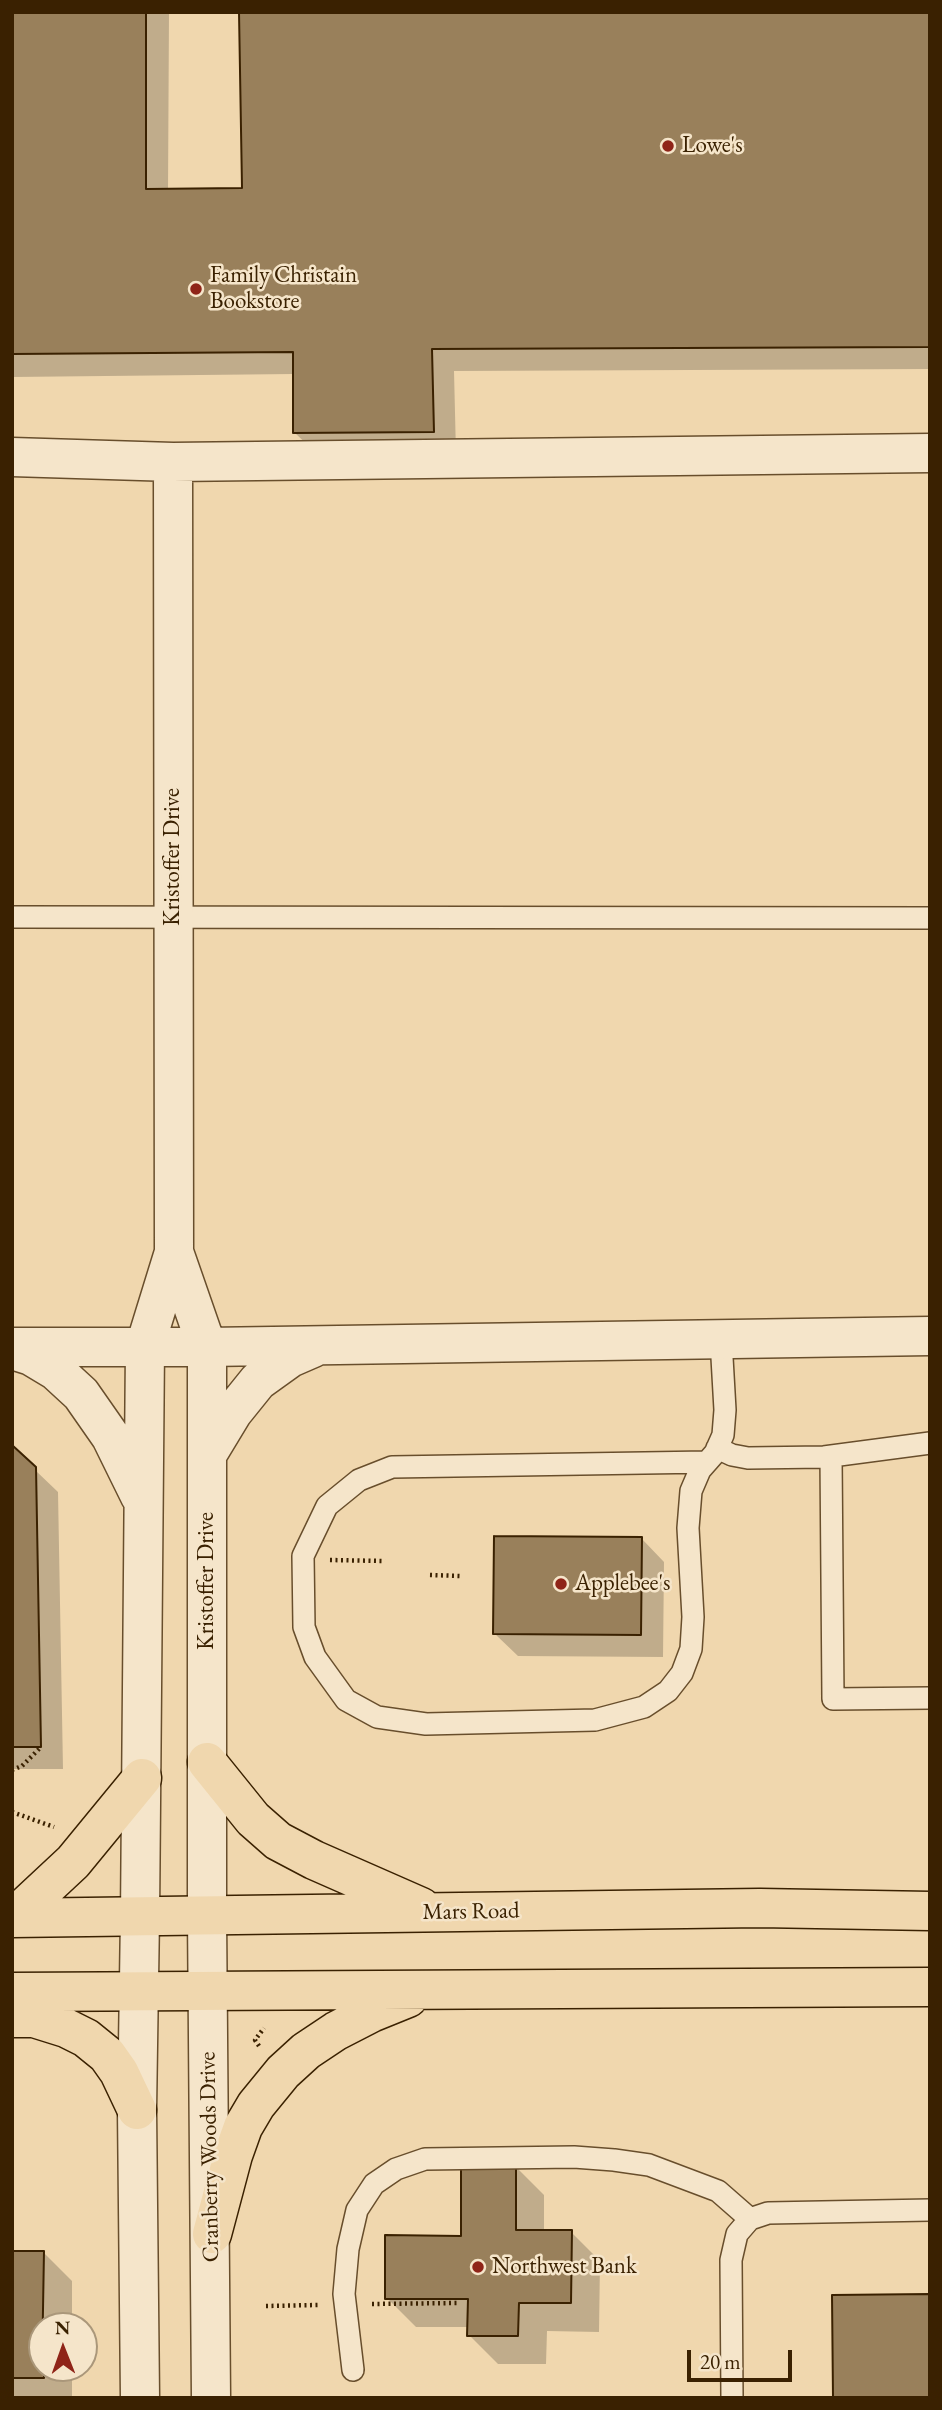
<!DOCTYPE html>
<style>
body{margin:0}
#map{position:relative;width:942px;height:2410px;overflow:hidden;background:#f0d7ae;font-family:"EB Garamond",serif}
canvas{display:block}
.frame{position:absolute;inset:0;border:14px solid #3a2101;pointer-events:none}
.north{position:absolute;left:28px;top:2312px;width:70px;height:70px;box-sizing:border-box;background:#f5e5ca;border:2px solid #aa977a;border-radius:50%;rotate:359deg;font-size:19px;font-weight:700;line-height:28px;text-align:center;color:#3a2101}
.north::after{content:'';display:block;margin:auto;width:24px;height:32px;background:#8f2418;clip-path:polygon(50% 0,100% 100%,50% 72%,0 100%)}
.scale{position:absolute;left:687px;top:2350px;width:105px;height:32px;box-sizing:border-box;border:4px solid #3a2101;border-top:0;padding-left:9px;font-size:21px;line-height:24px;white-space:nowrap;color:#3a2101;-webkit-text-stroke:5px #f5e5ca;paint-order:stroke}
</style>
<div id="map">
<canvas width="942" height="2410"></canvas>
<div class="frame"></div>
<div class="north">N</div>
<div class="scale">20 m</div>
</div>
<script>
const c = document.querySelector('canvas').getContext('2d');
c.lineJoin = 'round';
function paint(path, color) {
  c.fillStyle = color;
  c.fill(path, 'evenodd');
}
function toPath(rows) {
  const path = new Path2D();
  for (const r of rows) {
    path.moveTo(r[0], r[1]);
    for (let i = 2; i < r.length; i += 2) path.lineTo(r[i], r[i + 1]);
  }
  return path;
}
function trace(path, color, width, dash) {
  c.strokeStyle = color;
  c.lineWidth = width;
  c.lineCap = dash ? 'butt' : 'round';
  c.setLineDash(dash || []);
  c.stroke(path);
}
function label(font, color, halo, rows, align = 'center') {
  c.font = font + ' "EB Garamond",serif';
  c.lineWidth = 5;
  c.setLineDash([]);
  c.textBaseline = 'middle';
  c.strokeStyle = halo;
  c.fillStyle = color;
  for (const [text, x, y, turn = 0] of rows) {
    c.save();
    c.translate(x, y);
    c.rotate((+turn || 0) * Math.PI / 180);
    c.textAlign = isNaN(turn) ? turn : align;
    if (halo) c.strokeText(text, 0, 0);
    c.fillText(text, 0, 0);
    c.restore();
  }
}
paint(toPath([
 [12,12,169,12,168,191,243,190,930,12,930,369,454,371,456,454,318,455,295,433,294,374,12,377],
 [12,1448,58,1492,63,1769,12,1769],
 [642,1539,664,1562,663,1657,518,1656,495,1634],
 [515,2166,544,2195,544,2232,571,2232,600,2261,599,2332,547,2331,546,2364,498,2364,469,2335,469,2327,416,2327,387,2298,463,2237],
 [12,2252,43,2252,72,2281,72,2326,42,2326,42,2368,72,2368,72,2398,12,2398]
]), '#0003');
const building = toPath([
 [12,12,146,12,146,189,242,188,239,12,930,12,930,347,432,349,434,432,293,433,293,352,12,354,12,12],
 [12,1445,36,1467,41,1747,12,1747,12,1445],
 [494,1536,642,1537,641,1635,493,1634,494,1536],
 [461,2164,516,2164,516,2230,572,2230,571,2303,519,2303,518,2336,467,2336,468,2299,385,2299,385,2235,461,2236,461,2164],
 [12,2251,44,2251,42,2368,44,2368,44,2378,12,2378,12,2251],
 [930,2294,930,2398,833,2398,832,2295,930,2294]
]);
paint(building, '#99805b');
trace(building, '#3a2101', 2);
const service = toPath([
 [12,917,930,918],
 [717,1448,732,1455,748,1458,824,1457,930,1443],
 [831,1456,833,1699,930,1698],
 [707,1462,392,1467,359,1480,327,1506,303,1556,304,1627,315,1657,346,1700,377,1717,426,1724,595,1720,644,1707,668,1691,682,1673,691,1649,693,1617,688,1528,691,1491,700,1470,715,1453,723,1435,725,1410,721,1340],
 [353,2370,344,2294,348,2249,357,2210,374,2184,396,2169,425,2159,574,2157,614,2160,649,2165,718,2191,750,2219],
 [732,2398,731,2260,737,2234,750,2219,768,2213,930,2210]
]);
const minor = toPath([
 [12,457,173,462,930,453],
 [174,1252,207,1347,207,1916],
 [12,1347,207,1347,930,1336],
 [12,1350,31,1356,56,1371,81,1394,111,1437,140,1496],
 [207,1455,233,1412,258,1381,290,1358,313,1348],
 [140,1916,145,1346,174,1252,173,462]
]);
const tertiary = toPath([
 [207,1916,211,2398],
 [140,2398,137,2110,140,1916]
]);
const primary = toPath([
 [207,1762,253,1819,278,1841,314,1860,421,1907],
 [12,1918,760,1908,930,1911],
 [13,1918,73,1862,142,1778],
 [12,1992,930,1987],
 [12,2018,34,2018,66,2028,86,2038,107,2055,119,2072,137,2110],
 [212,2234,233,2155,243,2127,256,2105,283,2072,306,2051,336,2031,371,2013,408,1998]
]);
trace(service, '#684e2c', 24);
trace(minor, '#684e2c', 41);
trace(tertiary, '#684e2c', 41);
trace(primary, '#3a2101', 41);
trace(toPath([
 [330,1560,385,1561],
 [430,1575,461,1576],
 [12,1770,22,1766,41,1747],
 [12,1812,54,1827],
 [259,2046,255,2040,264,2028],
 [372,2304,457,2303],
 [266,2306,318,2305]
]), '#3a2101', 4.5, [2, 3.5]);
trace(service, '#f5e5ca', 21);
trace(minor, '#f5e5ca', 38);
trace(tertiary, '#f5e5ca', 38);
trace(primary, '#f0d7ae', 38);
for (const [x, y, r, color] of [
 [668,146,7,"#8f2418"],
 [196,289,7,"#8f2418"],
 [561,1584,7,"#8f2418"],
 [478,2267,7,"#8f2418"]
]) {
  const dot = new Path2D();
  dot.arc(x, y, r, 0, 2 * Math.PI);
  c.fillStyle = color;
  c.fill(dot);
  trace(dot, '#f5e5ca', 2.5);
}
label('23px', '#3a2101', '#f5e5ca', [
 ["Lowe's",682,146],
 ["Family Christain",210,276],
 ["Bookstore",210,302],
 ["Applebee's",575,1584],
 ["Northwest Bank",492,2267]
], 'left');
label('23px', '#3a2101', '#f5e5ca', [
 ["Kristoffer Drive",173,857,-90],
 ["Kristoffer Drive",207,1581,-90],
 ["Mars Road",471,1912,-1],
 ["Cranberry Woods Drive",210,2157,-91]
]);
</script>
